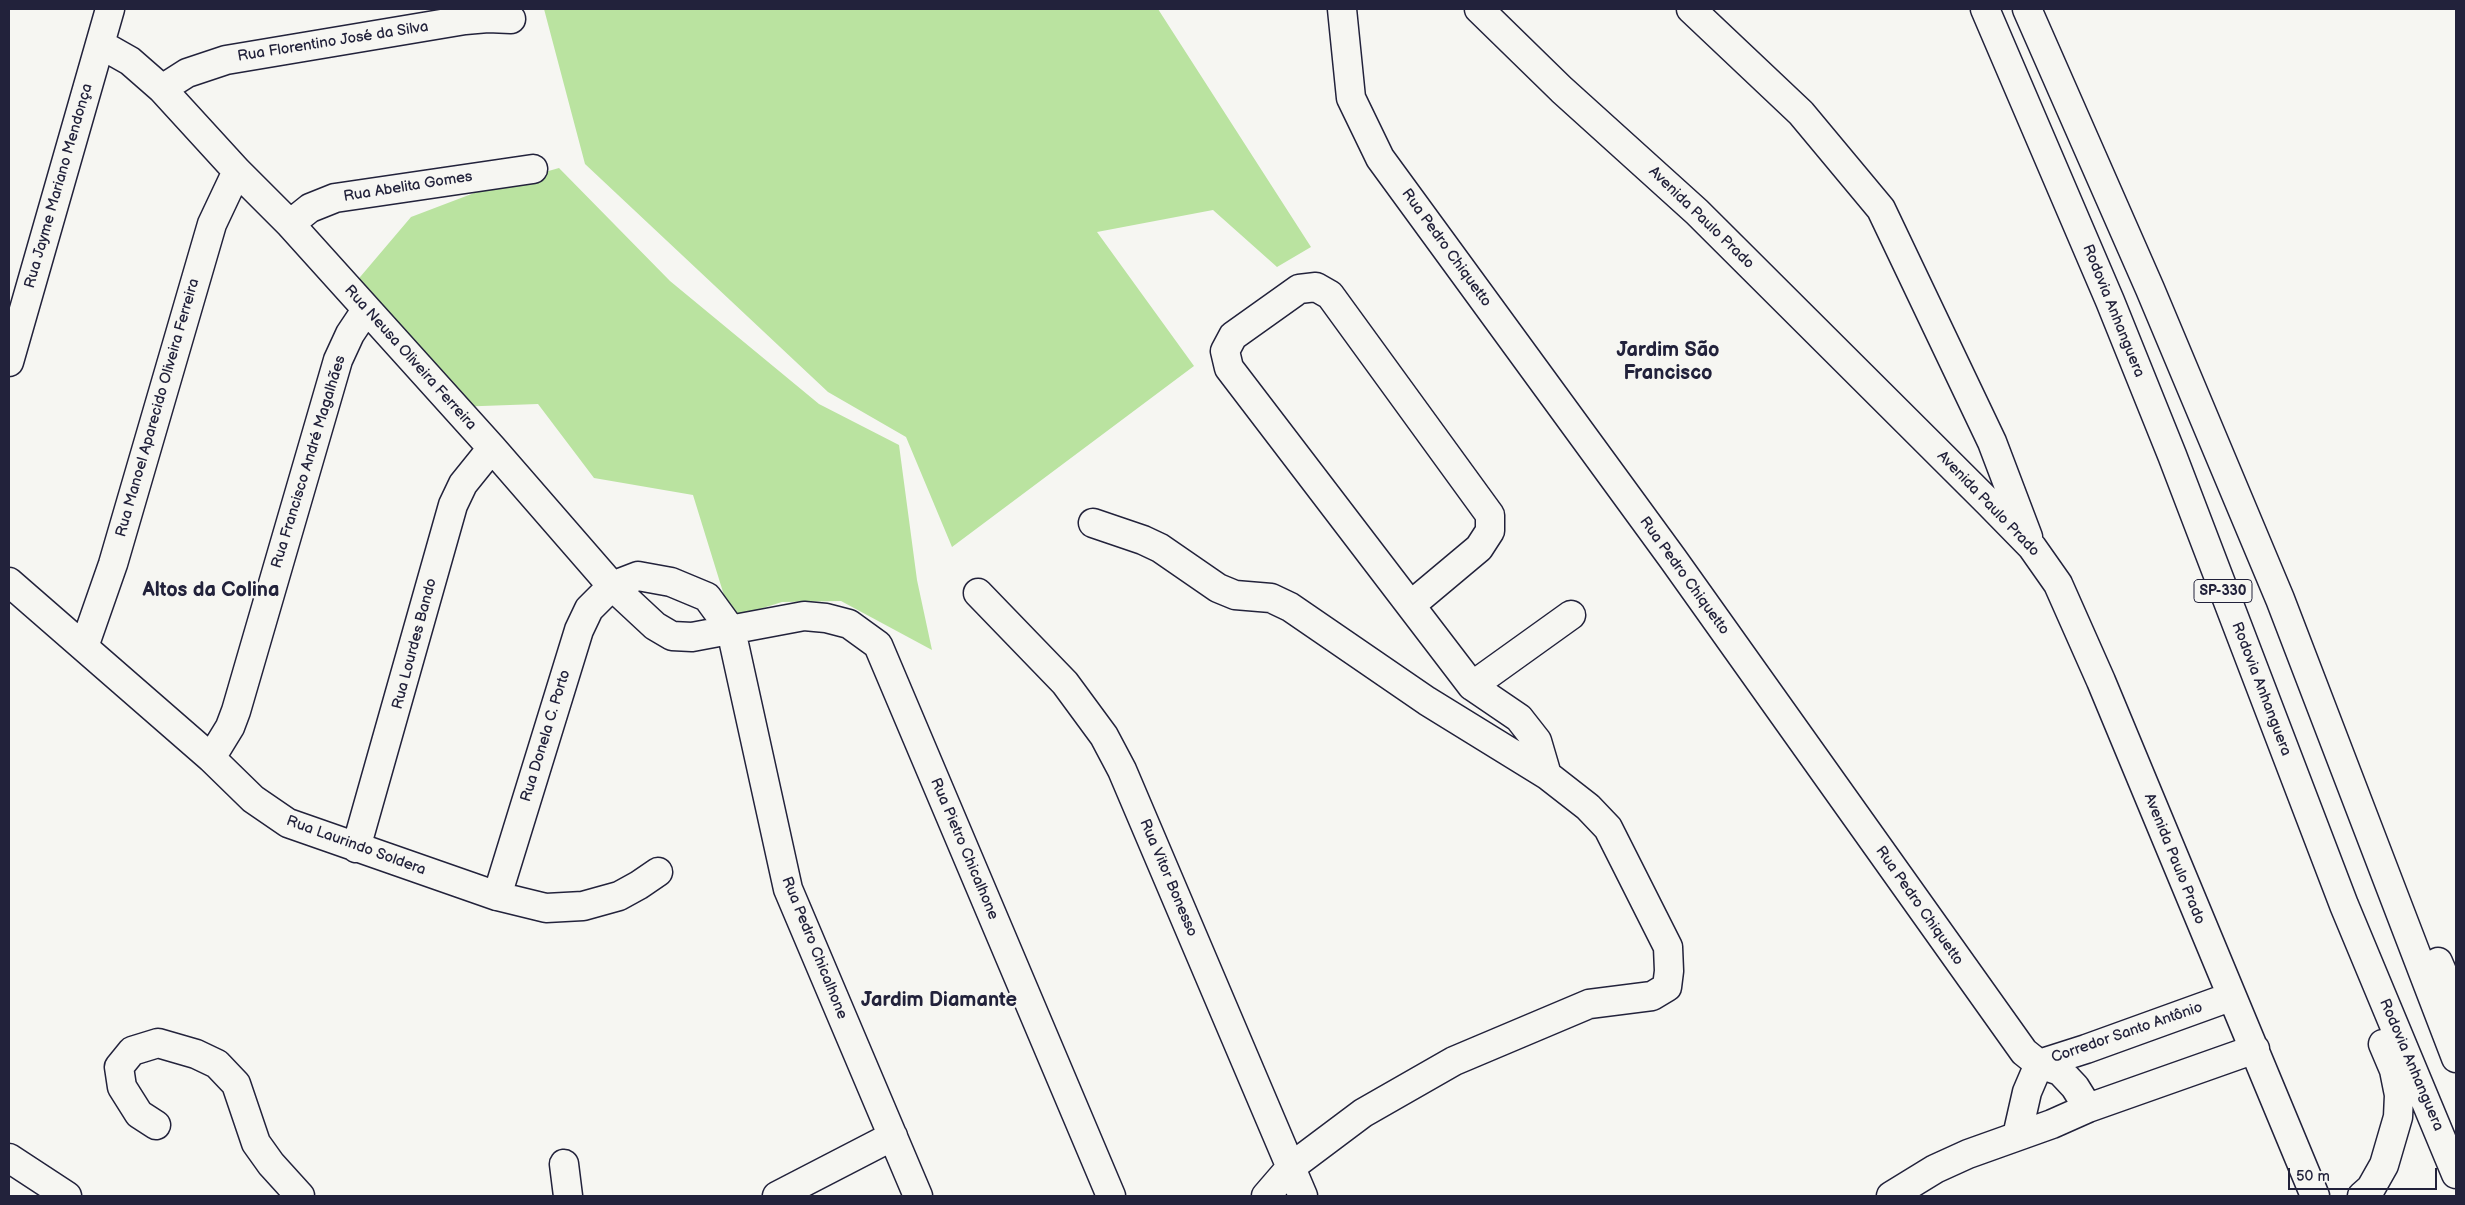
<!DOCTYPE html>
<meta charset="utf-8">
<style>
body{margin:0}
#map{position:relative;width:2465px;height:1205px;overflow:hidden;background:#f6f6f2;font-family:"Balsamiq Sans",sans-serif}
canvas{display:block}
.frame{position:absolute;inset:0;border:10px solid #22223b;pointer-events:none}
.scale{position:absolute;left:2288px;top:1168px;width:149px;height:22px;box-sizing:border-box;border:2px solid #22223b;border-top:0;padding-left:6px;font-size:15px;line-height:18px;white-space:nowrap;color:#22223b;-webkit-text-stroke:4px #f6f6f2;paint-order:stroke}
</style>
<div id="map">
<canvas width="2465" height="1205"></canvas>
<div class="frame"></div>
<div class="scale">50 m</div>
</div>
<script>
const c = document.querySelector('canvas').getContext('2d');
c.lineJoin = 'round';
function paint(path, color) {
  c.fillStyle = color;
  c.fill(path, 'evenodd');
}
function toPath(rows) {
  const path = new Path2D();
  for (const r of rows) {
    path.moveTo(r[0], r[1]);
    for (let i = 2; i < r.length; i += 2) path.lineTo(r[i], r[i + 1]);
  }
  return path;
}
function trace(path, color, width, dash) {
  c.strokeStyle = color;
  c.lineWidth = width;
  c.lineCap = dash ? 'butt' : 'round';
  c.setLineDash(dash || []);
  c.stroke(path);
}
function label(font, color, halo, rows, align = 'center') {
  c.font = font + ' "Balsamiq Sans",sans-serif';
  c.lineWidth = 5;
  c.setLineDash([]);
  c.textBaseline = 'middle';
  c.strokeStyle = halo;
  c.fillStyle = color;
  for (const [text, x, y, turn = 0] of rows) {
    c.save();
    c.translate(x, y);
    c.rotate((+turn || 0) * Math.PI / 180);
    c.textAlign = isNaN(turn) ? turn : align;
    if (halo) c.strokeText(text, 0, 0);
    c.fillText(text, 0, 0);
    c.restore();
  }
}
paint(toPath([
 [544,9,1158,9,1311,247,1277,267,1213,210,1097,232,1194,366,952,547,906,437,828,392,585,164],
 [559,168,670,281,819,404,899,445,917,580,932,650,841,601,782,602,731,618,693,495,594,478,538,404,454,407,355,283,411,217,482,190]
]), '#bae3a0');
const minor = toPath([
 [1342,9,1351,98,1380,158,1673,559,2024,1052,2039,1064,2060,1071,2075,1087,2088,1108],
 [1479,9,1562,90,1697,212,1989,503,2032,547,2058,584,2101,681,2315,1196],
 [1691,9,1801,113,1881,209,1992,442,2028,537],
 [100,44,130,61,162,89,237,171,290,224,492,448,612,586,655,626,672,636,692,637,804,616,826,618,849,624,878,645,1111,1196],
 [162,89,187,73,226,60,465,20,488,18,511,19],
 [290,224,310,208,335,198,533,169],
 [9,362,110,9],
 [1093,523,1143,540,1160,548,1218,588,1235,595,1271,598,1290,607,1427,701,1547,775,1588,807,1608,828,1668,947,1669,971,1667,987,1652,996,1589,1004,1454,1061,1363,1113,1291,1167,1266,1196],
 [9,582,211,758,253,799,288,823,497,896,546,908,583,906,619,896,639,885,658,872],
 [978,593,1065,683,1104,736,1122,770,1303,1196],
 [1411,605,1479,548,1490,531,1490,515,1330,295,1316,287,1299,289,1233,336,1225,351,1229,368,1472,686,1519,718,1537,741,1547,775],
 [84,647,113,564,212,224,237,171],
 [1472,686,1571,615],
 [211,758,230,727,236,711,338,360,350,334,366,310],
 [356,848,453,505,463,484,492,448],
 [497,896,579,630,589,609,612,586,638,576,671,582,707,597,731,630,788,889,918,1196],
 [156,1125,139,1114,122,1087,119,1067,132,1051,158,1043,196,1054,217,1064,236,1084,256,1143,271,1164,300,1196],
 [2017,1136,2027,1092,2039,1064,2086,1049,2230,997],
 [9,1158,67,1196],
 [564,1164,568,1196],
 [777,1196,893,1136],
 [1891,1196,1935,1169,1968,1154,2052,1124,2088,1108,2255,1049]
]);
const highway = toPath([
 [1985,9,2110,301,2172,455,2344,905,2456,1174],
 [2027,9,2150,289,2280,599,2456,1058],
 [2438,962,2456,1004],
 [2362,1196,2371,1188,2384,1165,2398,1117,2399,1095,2394,1070,2383,1044]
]);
trace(minor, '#22223b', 31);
trace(highway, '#22223b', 31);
trace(minor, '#f6f6f2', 28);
trace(highway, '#f6f6f2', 28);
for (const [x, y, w] of [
 [2223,591,58]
]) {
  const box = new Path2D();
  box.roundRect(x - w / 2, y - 11.5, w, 23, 4);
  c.fillStyle = '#f6f6f2';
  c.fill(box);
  trace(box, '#22223b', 1);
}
label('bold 14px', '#22223b', null, [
 ["SP-330",2223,591]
]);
label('15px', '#22223b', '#f6f6f2', [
 ["Rua Florentino José da Silva",333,42,-9],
 ["Rua Jayme Mariano Mendonça",59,186,-74],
 ["Rua Abelita Gomes",408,187,-9],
 ["Avenida Paulo Prado",1701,218,44],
 ["Rua Pedro Chiquetto",1446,248,54],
 ["Rodovia Anhanguera",2113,311,68],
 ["Rua Neusa Oliveira Ferreira",410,358,48],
 ["Rua Manoel Aparecido Oliveira Ferreira",158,408,-74],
 ["Rua Francisco André Magalhães",309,462,-73],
 ["Avenida Paulo Prado",1988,504,46],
 ["Rua Pedro Chiquetto",1684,576,54],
 ["Rua Lourdes Bando",415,644,-75],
 ["Rodovia Anhanguera",2261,689,69],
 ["Rua Donela C. Porto",546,736,-73],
 ["Rua Laurindo Soldera",356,846,20],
 ["Rua Pietro Chicalhone",964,849,67],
 ["Avenida Paulo Prado",2174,859,68],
 ["Rua Vitor Bonesso",1168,878,67],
 ["Rua Pedro Chiquetto",1919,906,55],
 ["Rua Pedro Chicalhone",814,948,68],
 ["Corredor Santo Antônio",2127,1033,-19],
 ["Rodovia Anhanguera",2411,1065,67]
]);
label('bold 20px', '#22223b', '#f6f6f2', [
 ["Jardim São",1668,351],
 ["Francisco",1668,374],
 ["Altos da Colina",211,591],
 ["Jardim Diamante",939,1001]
]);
</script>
